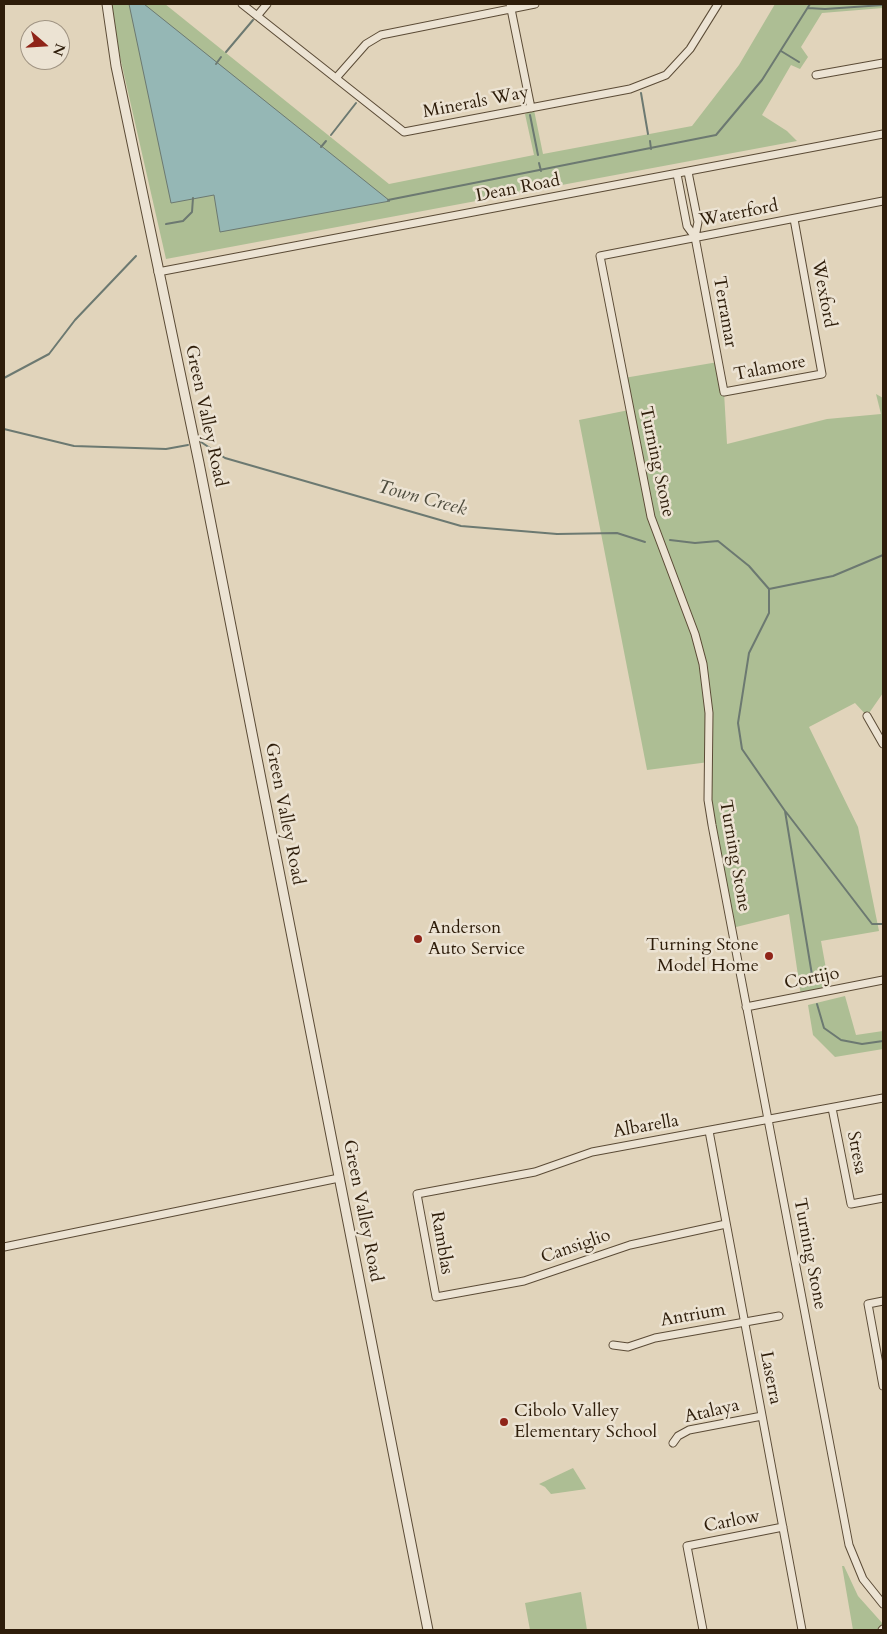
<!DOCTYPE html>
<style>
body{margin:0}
#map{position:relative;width:887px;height:1634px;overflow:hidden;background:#e1d4bb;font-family:Cardo,serif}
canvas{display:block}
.frame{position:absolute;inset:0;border:5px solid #2e1d0a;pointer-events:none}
.north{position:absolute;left:20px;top:20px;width:50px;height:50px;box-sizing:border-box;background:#ece3d3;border:1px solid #a09483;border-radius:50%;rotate:109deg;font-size:14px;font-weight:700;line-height:20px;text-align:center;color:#2e1d0a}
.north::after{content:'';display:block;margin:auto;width:18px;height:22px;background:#8f2418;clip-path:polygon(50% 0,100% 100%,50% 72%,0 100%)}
</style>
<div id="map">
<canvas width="887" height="1634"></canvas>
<div class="frame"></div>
<div class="north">N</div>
</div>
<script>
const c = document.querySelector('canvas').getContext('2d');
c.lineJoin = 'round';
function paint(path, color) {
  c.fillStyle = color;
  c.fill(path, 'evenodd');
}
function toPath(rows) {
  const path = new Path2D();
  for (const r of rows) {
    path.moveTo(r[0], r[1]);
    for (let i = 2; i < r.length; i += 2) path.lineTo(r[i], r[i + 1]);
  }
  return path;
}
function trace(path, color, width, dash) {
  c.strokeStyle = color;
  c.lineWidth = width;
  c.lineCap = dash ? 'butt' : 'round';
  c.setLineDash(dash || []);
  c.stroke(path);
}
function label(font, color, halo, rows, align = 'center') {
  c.font = font + ' Cardo,serif';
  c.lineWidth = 5;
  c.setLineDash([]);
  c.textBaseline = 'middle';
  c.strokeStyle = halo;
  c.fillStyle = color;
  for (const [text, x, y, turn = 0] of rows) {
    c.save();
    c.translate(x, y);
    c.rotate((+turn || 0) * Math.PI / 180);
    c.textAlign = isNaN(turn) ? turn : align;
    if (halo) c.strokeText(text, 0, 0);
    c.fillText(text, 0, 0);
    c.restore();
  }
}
paint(toPath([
 [108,4,165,4,389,184,534,155,525,114,534,110,543,154,692,126,739,65,775,4,883,4,883,8,822,13,801,47,808,57,800,69,791,65,762,115,787,131,797,141,166,259],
 [718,362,724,392,727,444,827,419,881,414,876,394,883,398,883,693,867,716,855,703,809,727,858,827,879,931,821,941,830,991,801,996,789,914,732,928,712,825,709,762,647,770,579,420,629,410,624,378],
 [845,996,856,1035,883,1031,883,1049,835,1057,813,1035,808,1005],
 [573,1468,586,1489,551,1494,545,1487,539,1484],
 [842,1566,844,1566,858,1596,883,1624,883,1630,853,1630],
 [581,1592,587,1630,530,1630,525,1603]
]), '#adbe94');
const water = toPath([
 [129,4,144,4,390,201,220,232,214,195,171,203,129,4]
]);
paint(water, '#95b7b5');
trace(water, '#6c7971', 1);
trace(toPath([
 [808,8,825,9,883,5],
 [781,51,799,62],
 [226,52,253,20],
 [216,64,221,57],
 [641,93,648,134],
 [530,115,538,155],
 [331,135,356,103],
 [650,141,651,149],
 [321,147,326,141],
 [539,163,541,171],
 [388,200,716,135,762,80,810,4],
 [166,224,183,221,192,212,193,198],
 [4,378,49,354,75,320,136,256],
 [4,429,74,446,166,449,188,445],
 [201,442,225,458,461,526,557,534,617,533,645,542],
 [670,540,695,543,718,541,749,566,769,589,833,576,883,555],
 [769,589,769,613,749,653,738,723,742,749,785,811,813,981],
 [786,812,872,924,883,924],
 [817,1004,824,1028,841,1040,862,1044,883,1041]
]), '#6c7971', 2);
const minor = toPath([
 [242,4,404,132,630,89,666,75,690,49,718,4],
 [510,4,531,108],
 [257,16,267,4],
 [816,75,883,63],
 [336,78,366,44,381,35,535,4],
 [688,172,698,222,695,237,724,392,822,374,794,219],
 [677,174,687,226,695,237],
 [883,201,600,256,651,517,695,634,703,664,709,713,708,800,712,825,849,1545,863,1579,883,1604],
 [158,272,883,134],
 [867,716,883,744],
 [746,1007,883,980],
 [832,1108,851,1204,883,1198],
 [709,1131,802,1630],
 [726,1224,630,1245,524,1281,436,1297,417,1194,535,1172,592,1152,883,1098],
 [4,1247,339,1178],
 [883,1301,868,1304,883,1386],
 [613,1345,628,1347,655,1338,779,1316],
 [673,1443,678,1436,689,1430,762,1416],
 [703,1630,687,1546,783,1527],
 [882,1630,883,1629]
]);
const tertiary = toPath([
 [107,4,116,66,199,463,428,1630]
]);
trace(minor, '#5b4b36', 9);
trace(tertiary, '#5b4b36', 11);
trace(minor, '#ece3d3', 7);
trace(tertiary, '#ece3d3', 9);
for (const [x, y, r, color] of [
 [418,939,5,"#8f2418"],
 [769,956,5,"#8f2418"],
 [504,1422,5,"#8f2418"]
]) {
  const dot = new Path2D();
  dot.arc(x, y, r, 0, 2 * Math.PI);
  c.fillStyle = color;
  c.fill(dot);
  trace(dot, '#ece3d3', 2);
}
label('18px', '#2e1d0a', '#ece3d3', [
 ["Minerals Way",476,103,-11],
 ["Dean Road",518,189,-11],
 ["Waterford",739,214,-11],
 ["Wexford",823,294,79],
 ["Terramar",724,312,80],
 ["Talamore",770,369,-11],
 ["Green Valley Road",205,416,78],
 ["Turning Stone",656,462,78],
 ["Green Valley Road",284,814,79],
 ["Turning Stone",734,856,80],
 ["Cortijo",812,979,-11],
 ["Albarella",646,1127,-10],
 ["Stresa",856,1153,79],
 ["Green Valley Road",362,1211,79],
 ["Ramblas",441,1243,80],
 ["Cansiglio",576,1247,-19],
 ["Turning Stone",809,1254,79],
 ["Antrium",693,1316,-10],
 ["Laserra",770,1378,79],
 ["Atalaya",712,1412,-13],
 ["Carlow",732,1522,-11]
]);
label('18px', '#2e1d0a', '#ece3d3', [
 ["Anderson",428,929],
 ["Auto Service",428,950],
 ["Turning Stone",759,946,"right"],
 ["Model Home",759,967,"right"],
 ["Cibolo Valley",514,1412],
 ["Elementary School",514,1433]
], 'left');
label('italic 19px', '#4d4b3d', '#ece3d3', [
 ["Town Creek",422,499,15]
]);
</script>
